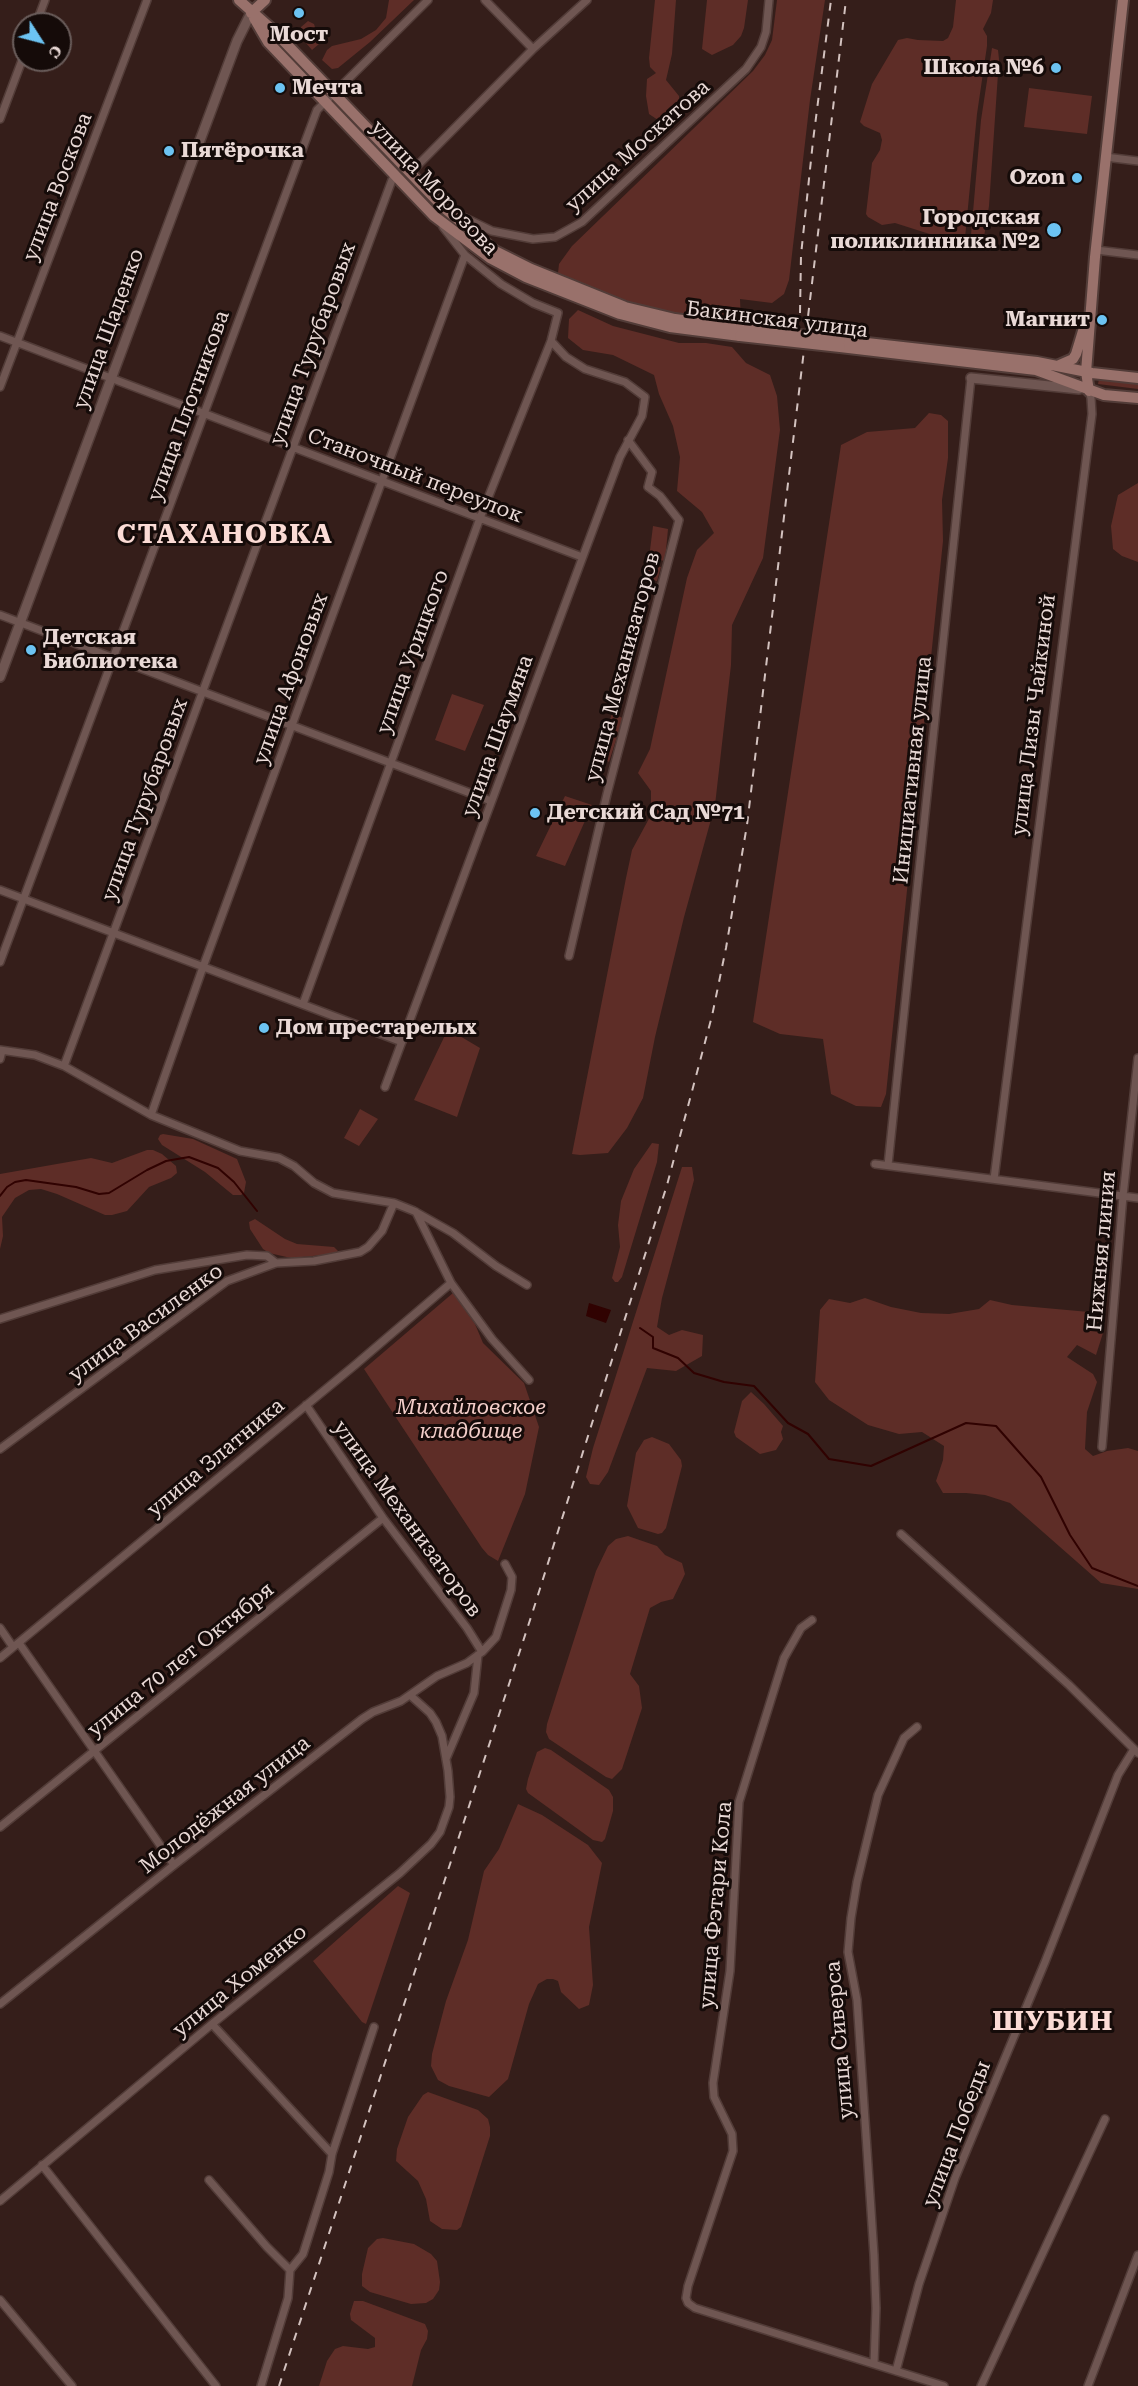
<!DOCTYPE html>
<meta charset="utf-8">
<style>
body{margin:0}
#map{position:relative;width:1138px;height:2386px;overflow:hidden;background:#351e1a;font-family:"Roboto Serif",serif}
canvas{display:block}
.north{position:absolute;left:12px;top:12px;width:60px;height:60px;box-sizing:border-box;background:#150b09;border:2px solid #6a5d5b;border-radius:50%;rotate:126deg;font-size:16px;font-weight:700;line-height:24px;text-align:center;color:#e9d9d6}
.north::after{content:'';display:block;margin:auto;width:21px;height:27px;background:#6cc3f2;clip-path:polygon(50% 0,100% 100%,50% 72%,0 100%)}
</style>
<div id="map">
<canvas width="1138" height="2386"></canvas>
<div class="north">С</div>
</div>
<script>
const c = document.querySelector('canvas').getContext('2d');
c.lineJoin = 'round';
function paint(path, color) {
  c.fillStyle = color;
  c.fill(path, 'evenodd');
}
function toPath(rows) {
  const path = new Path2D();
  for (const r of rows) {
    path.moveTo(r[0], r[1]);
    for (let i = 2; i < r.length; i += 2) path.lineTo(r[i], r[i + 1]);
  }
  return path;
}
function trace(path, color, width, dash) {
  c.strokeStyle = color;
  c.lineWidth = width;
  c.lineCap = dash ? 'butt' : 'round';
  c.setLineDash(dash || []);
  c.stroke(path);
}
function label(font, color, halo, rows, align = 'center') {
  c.font = font + ' "Roboto Serif",serif';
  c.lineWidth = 6;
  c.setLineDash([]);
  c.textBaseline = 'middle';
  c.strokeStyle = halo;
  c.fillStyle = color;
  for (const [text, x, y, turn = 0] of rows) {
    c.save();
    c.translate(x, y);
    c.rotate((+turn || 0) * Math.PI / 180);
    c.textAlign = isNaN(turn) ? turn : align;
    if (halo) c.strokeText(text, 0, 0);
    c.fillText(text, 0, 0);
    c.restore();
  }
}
paint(toPath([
 [389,0,414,0,370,42,338,68,332,69,322,60,327,50,332,46,361,39,376,30,386,18],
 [655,0,676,0,672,54,666,80,679,96,679,99,663,118,658,120,649,114,646,96,647,79,656,73,650,67,649,58],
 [707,0,748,0,744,28,741,36,733,45,712,55,702,49],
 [777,0,825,0,810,100,789,280,784,294,772,303,740,299,741,321,697,319,627,303,558,273,559,264,572,246,753,71,765,55,772,40],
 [956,0,993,0,991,13,983,29,987,36,987,46,977,114,965,238,960,239,939,237,895,223,882,225,868,217,866,214,872,163,880,150,882,140,880,133,864,126,860,122,872,84,898,40,907,38,918,40,943,41,948,38,953,27],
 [308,21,314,24,319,40,319,44,312,50,299,35,301,27],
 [992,48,998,50,999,59,989,206,984,237,978,240,971,235,981,120],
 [1029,88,1092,96,1087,134,1024,127],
 [336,101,437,206,434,209,333,104],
 [578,310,613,326,679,343,706,343,732,347,746,363,770,375,777,396,780,430,763,558,732,625,731,665,715,805,684,917,655,1037,643,1098,627,1128,608,1153,580,1155,572,1154,626,878,632,850,651,815,651,791,638,773,650,749,687,578,697,550,714,533,702,512,677,491,680,457,673,426,659,394,654,375,613,355,583,350,568,338,569,319],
 [1099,379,1138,383,1138,389,1098,384],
 [929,413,941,415,948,421,948,458,942,500,943,541,886,1094,881,1107,856,1106,831,1094,823,1039,780,1034,753,1022,841,445,867,432,915,428],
 [1138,483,1138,562,1122,556,1113,549,1111,526,1118,495],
 [653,526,668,529,665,561,649,558],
 [647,565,661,567,657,581,645,578],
 [452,694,484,705,465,751,435,740],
 [612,714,623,718,609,762,597,754],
 [565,796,592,805,565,866,536,856],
 [448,1029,480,1048,457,1117,414,1100],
 [360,1109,378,1119,359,1146,344,1138],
 [163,1134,193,1139,237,1159,246,1182,244,1193,241,1195,233,1195,205,1172,162,1145,158,1139,160,1135],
 [652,1143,659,1144,657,1162,622,1277,618,1282,615,1282,612,1278,620,1247,618,1225,621,1201,634,1169],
 [147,1150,153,1150,162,1154,176,1166,177,1173,171,1178,149,1187,127,1211,112,1215,105,1215,57,1194,41,1189,29,1190,15,1198,2,1217,3,1236,0,1249,0,1174,91,1158,112,1163],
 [682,1167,692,1167,694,1180,662,1298,657,1327,669,1335,682,1330,703,1335,702,1356,676,1371,647,1368,608,1472,599,1485,590,1484,586,1477,593,1448],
 [255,1219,285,1239,297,1244,334,1247,338,1251,334,1254,291,1258,269,1253,263,1249,250,1229,249,1222],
 [453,1293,475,1324,483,1343,524,1383,539,1427,525,1494,498,1561,488,1555,482,1548,364,1369],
 [865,1298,891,1307,921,1313,949,1314,979,1309,990,1300,1012,1305,1089,1312,1101,1318,1103,1333,1096,1355,1077,1345,1067,1357,1093,1374,1097,1382,1087,1412,1085,1449,1093,1456,1107,1451,1128,1448,1138,1451,1138,1589,1101,1583,1010,1503,985,1495,966,1493,943,1493,936,1481,943,1460,944,1446,922,1432,899,1434,868,1425,829,1400,815,1382,820,1310,829,1299,850,1303],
 [751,1392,764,1404,783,1426,781,1432,783,1439,776,1450,760,1454,736,1437,734,1432,742,1401],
 [652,1437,669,1444,681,1460,682,1466,666,1528,662,1533,658,1534,638,1528,627,1506,636,1453,644,1440],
 [628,1536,657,1546,665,1555,682,1563,685,1574,673,1599,661,1602,650,1608,630,1674,639,1686,642,1708,622,1769,612,1779,606,1777,549,1739,546,1732,547,1724,596,1571,608,1546,616,1539],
 [545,1748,551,1750,609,1790,613,1797,613,1811,605,1839,602,1842,593,1840,528,1793,526,1789,528,1779,537,1752],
 [518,1804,542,1815,588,1845,602,1863,589,1927,593,1985,589,2005,579,2009,561,1992,558,1981,553,1979,547,1979,538,1984,529,2004,508,2079,489,2097,449,2086,438,2080,431,2066,432,2054,446,2001,468,1940,484,1871,499,1849],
 [398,1886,410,1893,366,2024,362,2022,313,1961],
 [428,2092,478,2110,488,2119,490,2127,490,2136,461,2227,457,2230,442,2229,430,2221,426,2199,418,2181,396,2161,397,2149,408,2117,423,2095],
 [383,2238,414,2244,431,2254,437,2261,440,2282,439,2290,433,2299,426,2303,411,2304,370,2292,362,2286,362,2274,368,2248,377,2239],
 [354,2301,363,2301,425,2324,428,2331,427,2339,421,2350,412,2386,319,2386,327,2361,335,2349,343,2346,368,2349,375,2347,375,2338,351,2320,350,2314]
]), '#5e2d27');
paint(toPath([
 [589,1303,611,1310,606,1323,586,1316]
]), '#300201');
trace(toPath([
 [0,1196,7,1187,15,1182,26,1180,76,1187,99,1194,109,1193,147,1170,166,1161,189,1157,218,1168,234,1182,257,1211],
 [640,1328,653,1337,653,1348,678,1358,694,1373,724,1382,754,1386,788,1423,808,1434,829,1459,871,1466,966,1423,996,1426,1041,1477,1070,1535,1092,1568,1138,1586]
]), '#300201', 2);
const minor = toPath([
 [485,0,533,49],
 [36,24,45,0],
 [0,119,24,55],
 [1105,157,1138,161],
 [410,173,533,49,587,0],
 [455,213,492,231,533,239,555,237,582,222,746,69,761,47,766,32,769,0],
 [1096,250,1138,255],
 [0,336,582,557],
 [0,387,147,0],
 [0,615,491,801],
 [0,890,402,1042],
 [569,956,607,794,679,520,660,496,648,487,652,472,628,440],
 [0,962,317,110,428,0],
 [303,1004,480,518,551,341,558,313,533,303,501,284,465,255,443,227],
 [0,1050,35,1055,64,1066,151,1115,240,1151,279,1158,294,1166,314,1183,333,1193,394,1203],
 [0,1059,2,1051],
 [64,1066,392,180,396,175],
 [385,1087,620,457,642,416,645,397,625,382,585,369,566,357,551,341],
 [151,1115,203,967,465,255],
 [875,1164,1138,1198],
 [888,1165,971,378],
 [994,1179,1092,414,1091,398,1089,391],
 [416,1212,451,1283,492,1339,529,1380],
 [0,1319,155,1270,247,1255,267,1256,276,1263],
 [306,1405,383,1518,467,1628,482,1652],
 [1102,1447,1123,1196,1138,1058],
 [0,1449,227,1281,276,1263,314,1261,360,1252,368,1247,382,1231,394,1203,414,1211,453,1233,496,1266,527,1285],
 [901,1534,1069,1685,1138,1753],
 [812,1620,801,1628,784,1658,739,1802,730,1971,713,2083,714,2097,732,2134,733,2151,688,2286,686,2298,688,2303,695,2308,944,2386],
 [0,1628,13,1647],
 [19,1643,174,1865],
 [0,1658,355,1365,451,1283],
 [446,1759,474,1693,478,1655],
 [0,1827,383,1518],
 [0,2004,174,1865,362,1719,373,1712,401,1701,437,1676,467,1663,482,1652,496,1637,511,1590,512,1577,505,1564],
 [212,2024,332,2154],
 [42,2165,216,2386],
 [209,2180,267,2247,290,2270],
 [0,2201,212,2024,400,1873,431,1844,440,1832,449,1807,450,1797,448,1771,442,1736,436,1722,430,1713,410,1695],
 [0,2300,72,2386],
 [874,2364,876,2308,874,2255,857,2000,848,1952,851,1918,857,1882,878,1795,904,1738,917,1727],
 [896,2371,919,2284,955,2178,1045,1962,1118,1775,1134,1749],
 [261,2386,288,2298,290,2270,303,2254,329,2172,332,2154,374,2027],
 [981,2386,1105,2119],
 [1088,2386,1138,2255]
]);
const tertiary = toPath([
 [971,378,1079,389],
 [0,677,237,41,251,13]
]);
const secondary = toPath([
 [239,0,275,32,443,207,495,251,531,269,625,307,675,319,741,328],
 [251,13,265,0],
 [254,18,268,42,434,216,490,258,526,277,620,314,670,327,740,336],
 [840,340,1037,362,1092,373,1138,378],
 [840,347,1036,370,1104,395,1138,398],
 [1057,366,1073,359,1076,354,1083,331],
 [1089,391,1086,372,1095,257,1123,0]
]);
trace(minor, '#523c38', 10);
trace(tertiary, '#523c38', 12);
trace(secondary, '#523c38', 14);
trace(minor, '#6f5652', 7);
trace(tertiary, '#6f5652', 9);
trace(secondary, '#99716b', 10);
trace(toPath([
 [800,313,801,255,813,141,831,0],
 [279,2386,532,1614,667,1185,712,1016,726,948,747,825,846,0]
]), '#d3c2bf', 2, [8, 8]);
const secondaryBridge = toPath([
 [741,328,840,340],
 [740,336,840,347]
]);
trace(secondaryBridge, '#523c38', 14, []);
trace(secondaryBridge, '#99716b', 10);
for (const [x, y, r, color] of [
 [299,13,6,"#6cc3f2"],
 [1056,68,6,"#6cc3f2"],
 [280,88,6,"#6cc3f2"],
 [169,151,6,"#6cc3f2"],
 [1077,178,6,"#6cc3f2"],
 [1054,230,8,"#6cc3f2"],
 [1102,320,6,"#6cc3f2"],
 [31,650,6,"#6cc3f2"],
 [535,813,6,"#6cc3f2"],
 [264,1028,6,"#6cc3f2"]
]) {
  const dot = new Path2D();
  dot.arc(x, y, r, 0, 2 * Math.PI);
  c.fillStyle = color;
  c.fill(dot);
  trace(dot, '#150b09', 2);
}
label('bold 21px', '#e9d9d6', '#150b09', [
 ["Мост",299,35,"center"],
 ["Школа №6",1044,68,"right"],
 ["Мечта",292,88],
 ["Пятёрочка",181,151],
 ["Ozon",1065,178,"right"],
 ["Городская",1040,218,"right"],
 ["поликлинника №2",1040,242,"right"],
 ["Магнит",1090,320,"right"],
 ["Детская",43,638],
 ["Библиотека",43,662],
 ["Детский Сад №71",547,813],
 ["Дом престарелых",276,1028]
], 'left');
label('21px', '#e9d9d6', '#150b09', [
 ["улица Москатова",638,146,-42],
 ["улица Воскова",58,187,-69],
 ["улица Морозова",434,188,47],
 ["Бакинская улица",777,320,7],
 ["улица Щаденко",109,329,-70],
 ["улица Турубаровых",313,344,-70],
 ["улица Плотникова",189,406,-70],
 ["Станочный переулок",415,476,21],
 ["улица Урицкого",413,652,-70],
 ["улица Механизаторов",623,667,-75],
 ["улица Афоновых",291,679,-70],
 ["улица Лизы Чайкиной",1034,715,-83],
 ["улица Шаумяна",498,736,-70],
 ["Инициативная улица",913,770,-84],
 ["улица Турубаровых",145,800,-70],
 ["Нижняя линия",1102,1251,-85],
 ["улица Василенко",146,1323,-36],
 ["улица Златника",216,1458,-40],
 ["улица Механизаторов",407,1519,54],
 ["улица 70 лет Октября",181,1660,-39],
 ["Молодёжная улица",225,1805,-38],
 ["улица Фэтари Кола",716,1905,-85],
 ["улица Хоменко",240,1981,-39],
 ["улица Сиверса",840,2040,-95],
 ["улица Победы",957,2134,-69]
]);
label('italic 21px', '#f3cec9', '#150b09', [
 ["Михайловское",471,1408],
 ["кладбище",471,1432]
]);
c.letterSpacing = '1.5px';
label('bold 27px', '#fbdbd5', '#150b09', [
 ["СТАХАНОВКА",225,535],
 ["ШУБИН",1053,2022]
]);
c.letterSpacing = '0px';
</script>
